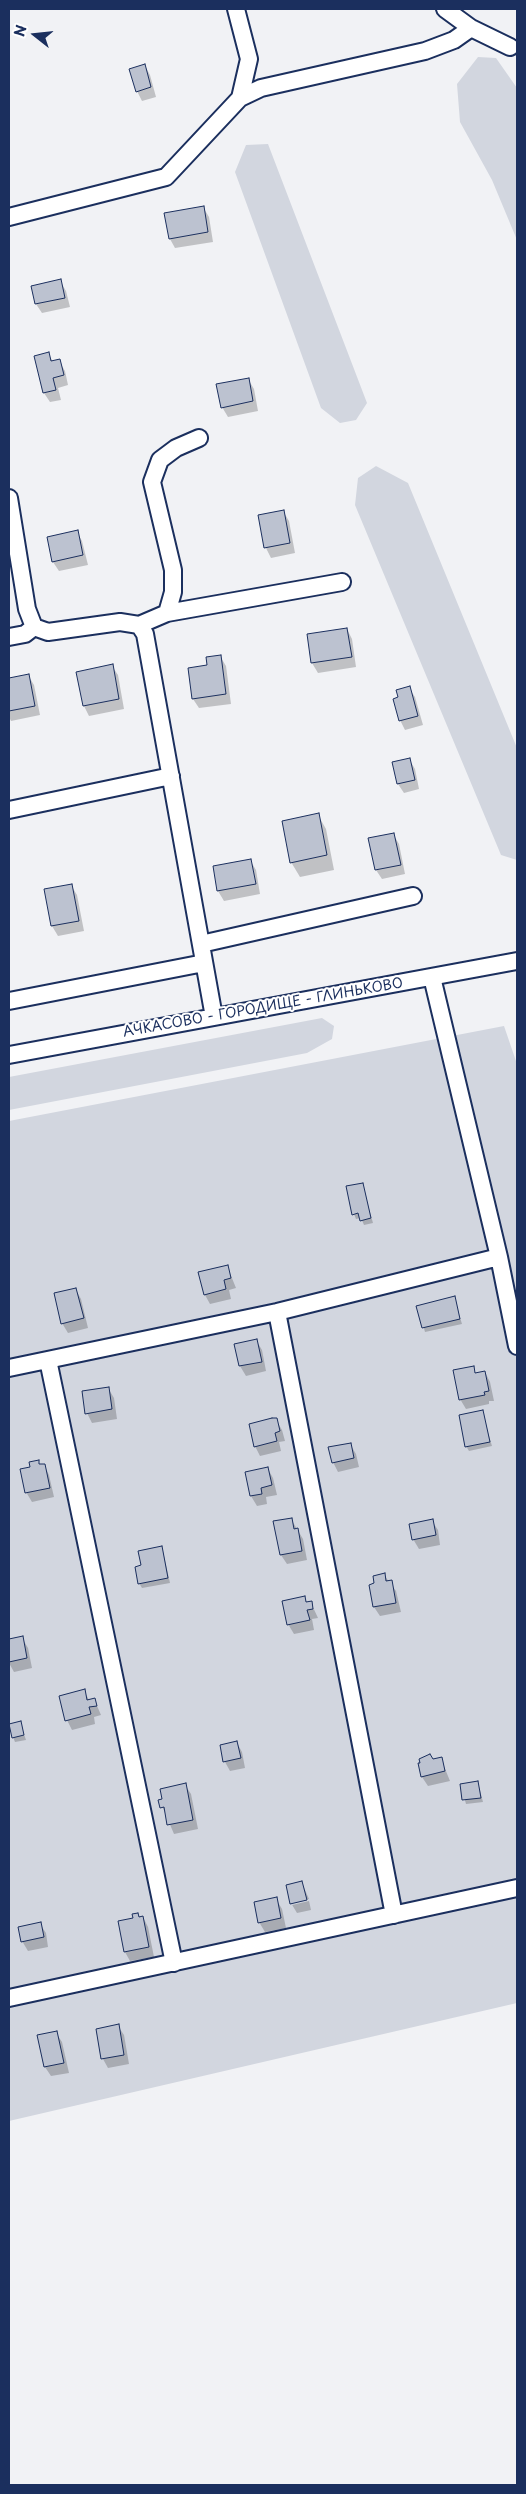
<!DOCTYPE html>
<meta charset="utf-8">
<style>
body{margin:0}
#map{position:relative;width:526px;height:2494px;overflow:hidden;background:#f1f2f5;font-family:"Playpen Sans",sans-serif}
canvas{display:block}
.frame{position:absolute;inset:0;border:10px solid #1b2f5e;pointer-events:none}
.north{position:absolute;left:10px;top:10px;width:50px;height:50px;-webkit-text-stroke:4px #fff;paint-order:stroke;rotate:286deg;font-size:14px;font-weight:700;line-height:20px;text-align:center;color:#1b2f5e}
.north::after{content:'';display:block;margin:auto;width:18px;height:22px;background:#1b2f5e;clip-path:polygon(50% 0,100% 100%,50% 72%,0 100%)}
</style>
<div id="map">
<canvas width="526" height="2494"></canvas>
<div class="frame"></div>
<div class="north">N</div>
</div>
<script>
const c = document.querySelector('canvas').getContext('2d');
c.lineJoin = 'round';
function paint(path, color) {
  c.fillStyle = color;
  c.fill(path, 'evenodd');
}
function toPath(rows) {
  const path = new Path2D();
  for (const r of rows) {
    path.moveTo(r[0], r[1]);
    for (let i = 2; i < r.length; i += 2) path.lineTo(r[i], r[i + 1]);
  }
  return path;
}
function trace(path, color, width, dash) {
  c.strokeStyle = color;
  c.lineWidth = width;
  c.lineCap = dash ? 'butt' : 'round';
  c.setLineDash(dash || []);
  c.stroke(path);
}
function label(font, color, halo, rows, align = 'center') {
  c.font = font + ' "Playpen Sans",sans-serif';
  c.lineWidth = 4;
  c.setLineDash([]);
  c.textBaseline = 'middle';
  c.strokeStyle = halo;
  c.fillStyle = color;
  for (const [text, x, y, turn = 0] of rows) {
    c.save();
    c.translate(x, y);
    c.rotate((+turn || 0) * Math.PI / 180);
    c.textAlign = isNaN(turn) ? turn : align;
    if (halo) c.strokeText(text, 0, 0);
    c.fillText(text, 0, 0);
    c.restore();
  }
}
paint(toPath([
 [478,57,496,58,517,88,517,240,492,180,460,122,457,84],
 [268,144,367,403,356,420,340,423,321,408,235,172,246,145],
 [376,466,408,483,517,748,517,860,501,855,355,505,358,478],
 [322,1018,334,1026,332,1039,307,1053,9,1110,9,1077],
 [504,1026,517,1064,517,2003,9,2121,9,1121]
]), '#d2d6df');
paint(toPath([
 [145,66,150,75,156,97,142,101,137,91],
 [203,207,209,217,213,242,175,248,170,239],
 [60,281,66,291,70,307,42,313,36,304],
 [48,353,53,362,59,361,65,371,68,385,58,388,61,400,50,402,44,393,35,357],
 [248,379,254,389,258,411,228,417,222,407],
 [283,511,289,521,295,553,271,558,266,548,260,516],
 [77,532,82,541,88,565,59,571,53,562],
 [347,629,352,639,356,667,318,673,312,663,308,635],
 [220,656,226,666,231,704,199,708,193,699],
 [112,666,118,675,124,709,89,716,84,706,77,673],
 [28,675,34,685,40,715,11,721,9,717,9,679],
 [409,688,415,697,423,725,405,730,400,720,400,698],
 [409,759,415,769,419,789,404,793,398,784],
 [318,815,326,829,334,870,300,877,291,862],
 [393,834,399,844,405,874,382,879,376,870],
 [250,860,256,870,260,894,224,901,218,891,214,867],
 [71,885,77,895,84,931,58,936,52,926,46,890],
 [362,1184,373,1223,364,1225,361,1218,356,1219,354,1214],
 [227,1266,236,1288,229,1290,231,1299,210,1304,205,1295],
 [76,1290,81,1299,88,1328,68,1333,62,1323],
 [454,1298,462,1324,425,1332,418,1307],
 [256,1340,262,1350,266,1371,246,1376,240,1366,236,1344],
 [473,1368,476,1374,485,1372,490,1382,494,1401,489,1401,489,1404,466,1409,460,1399],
 [108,1388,114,1398,117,1419,92,1423,87,1413],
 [482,1412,492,1446,469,1451,466,1446],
 [276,1420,282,1430,285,1441,279,1442,281,1451,260,1456,255,1446],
 [350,1444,356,1454,359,1467,338,1472,333,1462],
 [38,1461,40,1466,44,1465,49,1475,54,1497,32,1502,26,1492,31,1468],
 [268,1469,273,1478,277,1495,266,1497,267,1504,257,1506,251,1496,247,1473],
 [291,1519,303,1539,307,1560,287,1564,281,1555,275,1522],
 [432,1521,438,1530,440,1545,419,1549,413,1539],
 [162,1547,170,1583,142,1588,139,1583,143,1566],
 [384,1575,396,1591,401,1612,380,1616,374,1607,375,1584],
 [304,1597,307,1603,311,1603,318,1618,312,1619,314,1630,294,1634,288,1624],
 [22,1638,28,1648,32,1668,14,1672,9,1663,9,1641],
 [84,1691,89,1700,94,1699,101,1715,94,1717,95,1724,72,1730,67,1720],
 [20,1722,26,1740,15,1742,13,1737],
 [237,1743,242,1752,245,1768,230,1771,225,1762],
 [441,1759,450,1781,428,1786,422,1777,433,1761],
 [478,1783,483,1802,466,1804,461,1785],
 [185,1785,191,1794,198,1829,174,1834,160,1801],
 [302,1883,309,1899,292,1902,292,1905,309,1901,311,1910,297,1913,291,1903],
 [276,1899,282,1909,286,1928,265,1932,259,1922],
 [138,1914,140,1918,143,1917,148,1927,154,1957,130,1961,125,1952],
 [40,1924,46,1933,48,1947,28,1951,22,1941],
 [118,2026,124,2035,129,2064,108,2068,103,2059,97,2030],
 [56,2033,62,2042,69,2073,51,2076,45,2067]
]), '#0003');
const building = toPath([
 [145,64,151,87,136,92,129,69,145,64],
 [204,206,208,232,169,239,164,213,204,206],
 [61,279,65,298,35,304,31,286,61,279],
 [49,352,51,361,60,359,64,375,53,378,56,390,43,393,34,356,49,352],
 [249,378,253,401,221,408,216,384,249,378],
 [284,510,290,543,264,548,258,515,284,510],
 [78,530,83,555,52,562,47,537,78,530],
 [347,628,352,657,311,663,307,634,347,628],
 [221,655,226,694,192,699,188,668,207,665,206,657,221,655],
 [113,664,119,699,83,706,76,672,113,664],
 [29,674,35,706,9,711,9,678,29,674],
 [410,686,418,716,399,721,393,699,398,697,396,690,410,686],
 [410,758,415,780,397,784,392,762,410,758],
 [319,813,327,855,290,863,282,821,319,813],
 [394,833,401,865,375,870,368,838,394,833],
 [251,859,256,884,217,891,213,866,251,859],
 [72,884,79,921,51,926,44,889,72,884],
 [363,1183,371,1218,360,1221,358,1213,352,1215,346,1186,363,1183],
 [228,1265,231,1278,224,1280,226,1289,204,1295,198,1272,228,1265],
 [76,1288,84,1318,61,1324,54,1293,76,1288],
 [455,1296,460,1319,422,1328,416,1306,455,1296],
 [257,1339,262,1362,239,1366,234,1344,257,1339],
 [474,1366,475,1373,485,1371,489,1391,484,1392,485,1395,459,1400,453,1370,474,1366],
 [109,1387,112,1409,85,1414,82,1391,109,1387],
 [483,1410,490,1442,465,1447,459,1415,483,1410],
 [272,1418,277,1418,280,1431,275,1433,277,1441,254,1447,249,1424,272,1418],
 [351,1443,354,1458,332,1463,328,1447,351,1443],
 [39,1460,39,1464,45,1464,50,1488,25,1493,20,1469,30,1467,29,1462,39,1460],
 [268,1467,272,1485,261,1488,262,1494,250,1496,245,1472,268,1467],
 [292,1518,294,1529,298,1528,302,1551,280,1555,273,1521,292,1518],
 [433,1519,436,1535,412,1540,409,1524,433,1519],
 [162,1546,168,1578,138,1584,135,1567,141,1565,138,1551,162,1546],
 [385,1573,386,1581,392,1580,396,1603,373,1607,369,1585,374,1583,373,1576,385,1573],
 [305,1596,306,1602,312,1601,313,1609,307,1610,310,1620,287,1625,282,1601,305,1596],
 [23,1636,27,1658,9,1662,9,1639,23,1636],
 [85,1689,87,1700,95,1698,97,1706,89,1707,91,1714,65,1721,59,1696,85,1689],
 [21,1721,24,1735,12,1738,9,1724,21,1721],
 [237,1741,241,1758,223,1762,220,1745,237,1741],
 [430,1754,433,1759,442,1757,445,1771,421,1777,418,1763,420,1763,419,1759,430,1754],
 [478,1781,481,1798,462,1800,460,1784,478,1781],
 [186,1783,193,1820,167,1825,164,1807,160,1808,158,1800,162,1799,160,1789,186,1783],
 [302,1881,307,1900,290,1904,286,1885,302,1881],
 [277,1897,281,1918,258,1923,254,1902,277,1897],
 [138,1913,139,1917,143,1916,149,1947,124,1952,118,1921,133,1918,132,1914,138,1913],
 [41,1922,44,1937,21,1942,18,1927,41,1922],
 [119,2024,124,2055,101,2059,96,2029,119,2024],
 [57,2031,64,2063,44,2067,37,2035,57,2031]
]);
paint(building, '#bcc2d0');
trace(building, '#1b2f5e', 1);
const minor = toPath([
 [236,9,249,59,240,98],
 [445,9,471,28],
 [9,217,166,177,240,98,261,88,425,51,454,40,471,28,510,47],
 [9,498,27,609,34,627,48,632,120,622,139,625,145,634,214,1017],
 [167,613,173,592,173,570,152,482,160,460,176,448,199,438],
 [139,625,167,613,342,582],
 [9,637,25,634,34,627],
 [9,810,171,776],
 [201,944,413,896],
 [9,1001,204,963],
 [9,1055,517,961],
 [499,1257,517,1346],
 [277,1312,394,1915],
 [48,1360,174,1963],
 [9,1368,277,1312,499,1257,432,977],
 [9,1998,517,1888]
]);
trace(minor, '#1b2f5e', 20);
trace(minor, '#fff', 16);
label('14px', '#1b2f5e', '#fff', [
 ["АЧКАСОВО - ГОРОДИЩЕ - ГЛИНЬКОВО",263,1008,-10]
]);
</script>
